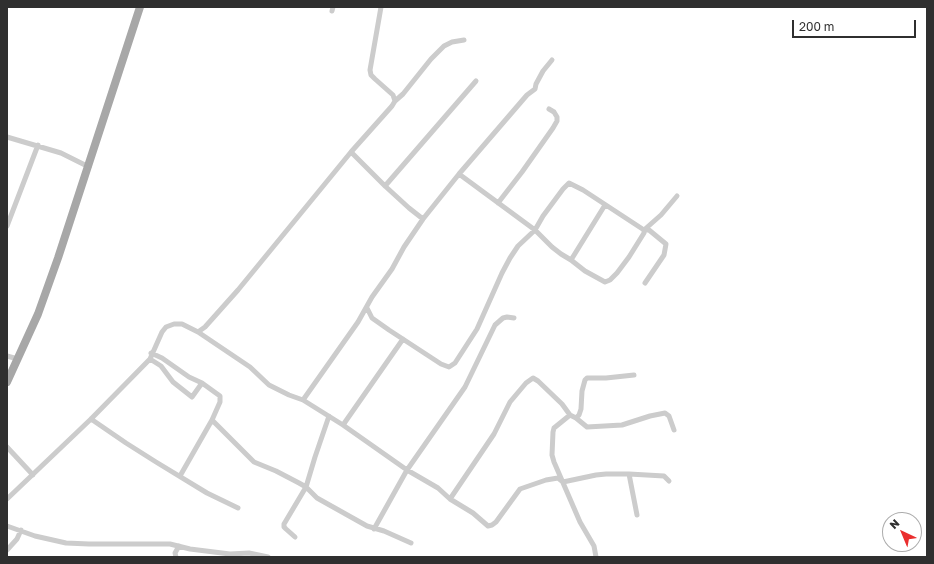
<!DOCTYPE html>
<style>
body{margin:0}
#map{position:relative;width:934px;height:564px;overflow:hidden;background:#fff;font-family:"Golos Text",sans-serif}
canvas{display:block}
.frame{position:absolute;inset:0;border:8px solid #2f2f2f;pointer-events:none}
.north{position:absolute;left:882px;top:512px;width:40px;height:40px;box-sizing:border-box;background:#fff;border:1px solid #acacac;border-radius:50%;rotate:316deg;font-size:11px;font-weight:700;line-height:16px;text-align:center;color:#2f2f2f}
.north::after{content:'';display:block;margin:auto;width:14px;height:18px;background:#ea2e2e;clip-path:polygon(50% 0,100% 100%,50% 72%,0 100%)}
.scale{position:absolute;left:792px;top:20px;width:124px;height:18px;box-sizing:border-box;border:2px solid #2f2f2f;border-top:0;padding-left:5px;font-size:12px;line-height:14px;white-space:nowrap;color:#2f2f2f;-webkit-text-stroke:3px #fff;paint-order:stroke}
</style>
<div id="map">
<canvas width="934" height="564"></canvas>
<div class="frame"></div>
<div class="north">N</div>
<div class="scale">200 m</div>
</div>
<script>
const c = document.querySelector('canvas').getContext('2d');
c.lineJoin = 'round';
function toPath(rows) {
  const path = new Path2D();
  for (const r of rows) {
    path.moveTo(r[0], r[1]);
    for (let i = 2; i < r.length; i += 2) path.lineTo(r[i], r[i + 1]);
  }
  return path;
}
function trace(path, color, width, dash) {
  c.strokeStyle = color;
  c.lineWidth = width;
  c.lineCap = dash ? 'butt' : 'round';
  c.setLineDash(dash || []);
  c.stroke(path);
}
trace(toPath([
 [332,11,333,7],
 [395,101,403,94,431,59,444,46,452,42,464,40],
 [7,137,61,153,89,167],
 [351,152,385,186,409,208,423,219],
 [459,174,535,230,552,247,561,254,571,260,585,271,605,282,610,280,617,273,629,257,644,233,644,230,661,215,677,196],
 [385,186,476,81],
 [498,203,522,172,553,128,557,121,557,117,554,112,549,109],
 [7,226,38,145],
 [571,260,605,205],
 [367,308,372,318,389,330,441,364,449,367,455,363,477,329,502,273,510,258,518,246,535,230,543,216,563,189,569,183,583,190,644,230,649,230,666,244,664,255,645,283],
 [198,332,250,367,269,385,289,395,303,400,343,425,407,470,438,488,450,499,473,513,488,526,492,525,496,522,520,489,546,480,558,478,563,482,596,475,606,474,629,474,637,515],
 [151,353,162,358,189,377,202,383],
 [7,356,18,359],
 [150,359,161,366,173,382,192,397,202,383,220,396,220,402,212,420,254,462,276,471,299,483,306,487,317,498,367,526,384,531,411,543],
 [303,400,358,322,372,297,392,269,404,247,423,219,459,174,527,95,535,89,536,84,543,71,552,60],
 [570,415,554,428,553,432,552,455,554,462,580,522,594,546,596,557],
 [576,418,579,415,581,409,582,391,585,380,587,378,606,378,634,375],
 [91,419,126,443,156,462,207,493,238,508],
 [343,425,403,339],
 [7,447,33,475],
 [629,474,664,476,669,481],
 [180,476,212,420],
 [7,499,91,419,150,359,162,332,166,327,174,324,182,324,198,332,205,327,238,290,351,152,392,106,395,101,393,95,375,79,371,75,370,70,381,7],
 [450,499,494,434,510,402,526,383,533,378,538,381,562,404,570,415,576,418,587,427,622,425,650,416,665,413,669,416,674,430],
 [7,526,35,536,66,543,89,544,170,544,190,549,230,554,249,553,268,557],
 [374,529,407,470,465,387,495,325,503,318,507,317,514,318],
 [295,537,286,529,284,527,284,524,306,487,315,457,329,416],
 [7,550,17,539,21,530],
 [176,557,175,553,179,546]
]), '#ccc', 5);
trace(toPath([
 [7,382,38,314,58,258,140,7]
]), '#a7a7a7', 8);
</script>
